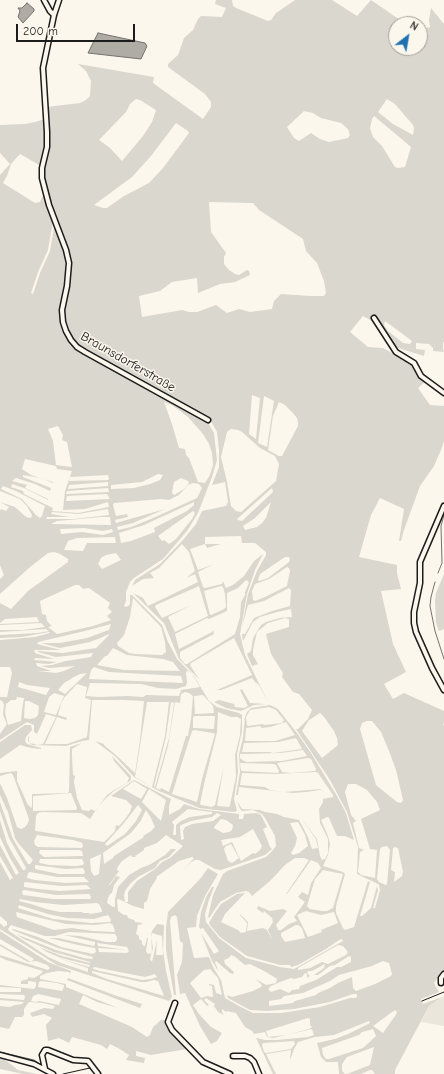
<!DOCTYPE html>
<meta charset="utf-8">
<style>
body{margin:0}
#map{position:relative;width:444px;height:1074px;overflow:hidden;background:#fbf7ec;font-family:"Comic Neue",sans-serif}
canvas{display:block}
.north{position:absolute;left:388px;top:16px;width:40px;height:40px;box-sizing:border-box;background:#fbf7ec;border:1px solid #a29f99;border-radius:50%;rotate:31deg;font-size:11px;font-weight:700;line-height:16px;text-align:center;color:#1c1c1c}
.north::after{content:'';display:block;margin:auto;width:14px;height:18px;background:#1f6fb2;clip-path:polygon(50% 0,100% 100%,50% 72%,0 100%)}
.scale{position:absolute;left:16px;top:24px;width:119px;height:18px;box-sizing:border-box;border:2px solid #1c1c1c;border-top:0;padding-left:5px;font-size:12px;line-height:14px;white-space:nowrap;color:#1c1c1c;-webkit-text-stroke:3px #fbf7ec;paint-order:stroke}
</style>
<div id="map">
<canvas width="444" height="1074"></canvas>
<div class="north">N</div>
<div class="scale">200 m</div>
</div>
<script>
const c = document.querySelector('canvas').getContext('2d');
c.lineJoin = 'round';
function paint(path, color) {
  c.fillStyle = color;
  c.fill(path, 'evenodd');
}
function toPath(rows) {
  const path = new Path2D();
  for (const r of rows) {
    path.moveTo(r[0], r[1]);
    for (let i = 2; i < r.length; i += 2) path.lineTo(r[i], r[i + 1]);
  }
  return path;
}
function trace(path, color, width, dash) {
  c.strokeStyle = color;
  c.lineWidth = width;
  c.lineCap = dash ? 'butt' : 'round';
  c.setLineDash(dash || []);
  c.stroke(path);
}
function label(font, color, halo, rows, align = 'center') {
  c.font = font + ' "Comic Neue",sans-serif';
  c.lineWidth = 3;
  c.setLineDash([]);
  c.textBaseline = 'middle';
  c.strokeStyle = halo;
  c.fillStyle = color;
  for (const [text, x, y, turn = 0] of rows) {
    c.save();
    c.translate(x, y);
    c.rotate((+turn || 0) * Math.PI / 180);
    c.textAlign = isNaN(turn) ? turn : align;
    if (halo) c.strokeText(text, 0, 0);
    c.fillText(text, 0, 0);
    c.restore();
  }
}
paint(toPath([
 [444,996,444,1026,421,1022,429,1006]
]), '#eae6dc');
paint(toPath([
 [216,0,232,0,233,6,236,8,268,21,271,20,276,13,295,0,332,0,357,16,371,0,406,24,396,24,396,48,420,48,420,30,430,27,429,20,431,8,444,24,444,342,443,342,443,348,444,352,433,351,433,348,429,344,416,343,416,349,425,350,424,356,395,347,387,336,377,318,372,321,363,316,350,332,368,347,383,348,413,364,419,377,425,382,418,388,430,405,444,406,444,441,441,450,434,466,420,486,404,530,401,541,399,541,404,509,380,498,371,515,359,557,397,565,397,573,401,589,381,591,393,644,406,672,384,684,393,699,404,693,444,711,444,723,443,724,444,726,444,970,434,983,439,992,421,999,423,1004,442,997,429,1006,395,1070,395,1074,375,1074,372,1070,370,1070,361,1074,347,1074,370,1065,374,1047,347,1057,342,1064,342,1071,345,1074,339,1074,338,1062,326,1062,321,1057,317,1043,335,1039,348,1034,370,1023,369,1021,334,1035,315,1037,298,1042,294,1049,291,1058,290,1059,291,1050,266,1054,276,1074,273,1074,256,1038,265,1040,277,1040,308,1037,314,1035,312,1029,273,1038,267,1037,265,1032,254,1034,252,1031,245,1027,236,1013,227,1011,226,1012,222,1009,222,1012,224,1015,218,1012,214,1006,215,1004,206,998,204,1000,209,1005,207,1006,201,999,193,1005,199,1014,211,1027,222,1033,217,1041,211,1044,200,1026,185,993,180,994,177,975,182,962,183,943,180,941,177,917,175,915,171,917,170,921,176,995,174,995,166,950,166,928,168,912,200,879,208,868,218,874,205,896,197,916,196,927,187,928,194,958,209,957,214,969,221,980,225,998,239,1006,253,1013,281,1013,320,1007,350,998,356,998,357,997,357,994,353,994,330,1002,294,1009,267,1011,250,1010,228,998,225,989,227,995,232,997,253,991,261,987,262,985,256,979,266,985,276,983,277,979,266,972,250,964,245,965,234,956,231,955,229,958,224,960,225,964,234,972,233,974,230,973,216,961,215,963,217,967,218,971,212,961,201,933,214,954,219,951,203,928,200,929,199,927,201,912,206,897,212,887,214,887,209,900,205,914,206,922,219,938,246,958,280,967,294,969,343,941,342,939,339,940,326,949,298,965,291,967,290,965,280,965,247,956,220,937,210,925,209,923,214,914,221,904,237,894,245,893,225,914,221,922,238,930,241,933,246,932,247,923,240,915,240,914,248,922,247,931,263,928,267,930,273,941,268,930,273,922,272,918,264,911,263,913,257,909,258,906,270,911,283,909,287,911,276,925,278,930,281,930,289,924,297,921,294,917,305,902,298,897,302,892,308,895,311,883,321,868,318,863,311,860,287,894,286,894,309,860,304,858,295,858,285,865,270,881,252,896,249,892,246,891,236,893,220,902,209,918,208,917,213,895,223,874,227,871,266,857,273,850,276,846,275,836,265,818,262,814,253,810,242,811,240,809,237,801,242,809,260,810,265,812,277,814,284,817,299,820,308,837,312,849,318,848,316,839,301,818,317,839,320,856,322,860,325,859,328,853,328,839,320,823,319,809,323,802,323,799,333,797,333,795,318,773,316,772,276,774,242,773,240,785,265,787,270,790,284,792,322,789,320,790,306,792,293,793,239,787,238,795,236,795,240,772,239,754,243,738,245,717,247,712,251,708,270,705,278,709,297,733,311,753,337,796,346,813,354,840,345,836,337,836,329,818,327,817,321,820,328,836,330,844,328,855,323,866,343,872,345,874,336,906,336,913,343,928,345,930,354,927,368,881,370,882,360,916,362,916,371,908,377,886,378,890,373,908,375,908,380,890,379,885,376,883,357,874,358,847,347,812,330,780,296,729,298,729,308,719,312,710,299,694,293,692,282,677,283,673,271,654,266,634,289,627,289,619,285,618,268,623,257,632,253,650,253,655,258,664,252,666,247,654,251,651,253,638,261,625,266,622,280,618,292,617,291,609,277,612,260,617,253,622,243,641,242,634,245,634,254,618,272,611,290,606,291,590,289,588,264,601,248,605,242,627,248,594,257,571,266,555,266,552,255,543,242,543,241,536,205,537,205,544,221,544,207,548,205,544,190,549,198,570,214,564,198,572,203,587,205,588,222,584,223,581,226,588,233,585,244,576,254,561,263,554,255,570,247,594,240,634,245,655,268,702,259,685,255,682,252,678,221,690,217,690,252,675,234,638,191,663,190,665,199,679,179,659,164,623,133,593,143,598,148,606,198,582,195,574,186,578,195,571,189,552,182,544,159,568,150,573,154,578,143,579,132,586,135,580,160,564,183,540,196,524,202,511,226,506,228,502,225,482,212,485,219,467,219,450,217,432,209,418,207,421,214,433,217,460,212,477,198,513,187,531,163,559,134,578,130,582,126,592,126,601,124,606,126,607,128,606,130,604,130,595,132,595,162,625,168,642,177,659,194,676,209,701,217,707,239,713,242,715,242,731,237,754,238,772,234,799,237,811,234,812,199,808,159,791,134,777,116,757,95,741,104,744,104,745,117,756,135,773,140,740,144,701,124,700,92,700,89,740,82,741,66,746,32,745,28,741,28,738,29,736,29,741,30,743,38,745,43,744,56,717,46,714,37,734,34,732,34,725,27,722,0,740,0,734,7,724,3,715,4,704,2,701,0,700,0,697,7,697,12,673,10,667,0,667,0,640,35,637,50,633,49,632,22,637,0,638,0,635,37,633,49,631,46,629,0,632,0,630,23,630,45,627,41,623,0,625,0,624,39,622,37,617,5,619,0,623,0,603,11,609,28,591,68,562,68,559,60,554,54,552,48,553,29,568,0,594,0,579,4,575,3,573,0,576,3,573,0,565,0,511,1,509,6,511,9,507,0,502,15,507,26,517,31,518,32,515,27,506,20,499,0,491,0,175,10,164,0,153,0,125,25,124,35,122,45,119,45,147,41,166,20,154,11,164,7,176,3,183,35,203,40,202,42,197,44,195,53,221,48,250,38,272,31,293,33,294,40,273,50,251,54,227,64,251,70,274,71,268,71,262,47,194,43,173,48,147,47,107,80,103,86,100,90,96,91,81,86,71,78,64,154,77,153,83,203,119,211,107,211,102,205,94,168,67,168,64,178,55,184,38,193,30,198,19,201,16,222,17,226,8,215,4],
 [136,99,140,100,156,110,152,122,143,136,122,161,110,148,99,140,126,112,130,104],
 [387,99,395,104,413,125,414,128,413,135,393,124,378,112],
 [304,111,313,113,321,118,341,123,348,129,350,135,348,138,329,142,320,139,311,133,299,141,294,138,287,127],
 [374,116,411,147,405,167,398,168,395,167,382,146,373,137,370,128,372,119],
 [176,123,188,131,189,133,163,168,149,183,124,196,107,208,103,208,94,205,132,177,151,156],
 [209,202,253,203,259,210,303,239,306,251,317,263,324,281,326,293,324,296,310,296,281,294,274,301,272,309,250,312,239,309,227,313,216,305,197,312,189,312,182,310,142,317,139,296,160,291,172,282,197,278,198,293,220,284,235,282,250,275,249,271,247,270,239,275,235,274,229,270,224,264,224,257,226,253,211,232],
 [385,321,412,341,410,344,403,343,388,331,384,325],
 [252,395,260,398,256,439,249,434],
 [264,396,274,401,267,447,258,443],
 [164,402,172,405,188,417,203,434,209,444,212,453,213,465,210,475,205,483,198,482,189,458,186,455,185,449,179,448,172,424],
 [279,402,285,405,292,412,297,418,298,422,298,426,282,456,279,456,268,450,273,416],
 [58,426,63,435,62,440,67,442,72,467,56,465,53,441,48,429],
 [231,429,238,430,242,432,260,448,275,456,279,464,276,481,241,512,236,511,231,506,227,482,221,457,227,432],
 [25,459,56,466,57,469,72,471,65,491,63,510,85,509,108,502,109,507,78,513,52,511,53,508,24,494,23,491,11,487,12,484,24,488,48,500,48,499,25,488,27,485,12,481,16,478,35,484,50,491,51,488,23,477,23,475,41,478,53,483,53,482,31,475,22,469],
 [158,474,163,475,160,480,150,484,134,488,111,489,111,485,142,482],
 [108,475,109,479,108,480,69,481,70,477],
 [181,478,188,481,189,483,184,489,174,495,172,493,174,482],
 [108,482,108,486,68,489,69,485],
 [193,483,199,484,202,488,197,498,151,519,131,527,118,530,117,527,133,523,165,509,116,523,115,520,128,517,127,514,116,516,113,505,114,503,161,499,169,500,179,495,188,485],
 [3,486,16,491,45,506,42,516,40,518,36,515,22,499,1,489],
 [108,488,109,492,66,494,67,491],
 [272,488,273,492,242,521,238,520,237,519],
 [107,494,110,499,66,501,67,496],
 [194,502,194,505,187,511,154,528,155,532,131,541,121,543,119,533,144,525],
 [271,502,266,518,262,523,257,527,245,530,243,526,255,518],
 [108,509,109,515,74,519,46,519,47,517,70,517,51,514,52,512,78,514],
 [193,511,195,513,192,519,176,539,169,544,164,540,162,541,158,536],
 [101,517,110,517,111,525,51,524,57,521],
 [84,528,103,531,112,529,113,532,103,535,82,532,61,534,60,529],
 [115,537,116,543,87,543,83,551,64,550,68,541,77,538],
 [116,553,121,560,102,569,98,564,101,558,106,555],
 [285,557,289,557,290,560,289,562,268,578,259,581,258,580,260,574],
 [287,567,289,568,290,571,287,586,265,597,255,601,253,600,252,591,255,584,269,579],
 [246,580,248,581,249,583,245,592,245,595,241,602,240,617,235,634,187,664,185,664,180,658,180,652,214,634,213,630,212,632,179,649,175,634,207,618,209,619,227,611,227,593,238,588],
 [75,585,79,585,83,589,89,588,110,603,108,608,112,612,107,616,111,620,93,626,57,634,48,627,52,626,47,621,46,615,42,614,40,601],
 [199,586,208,616,175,632,168,617,191,605,162,618,155,607,156,605],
 [221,586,223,587,225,594,226,607,224,609,211,615,210,615,204,591],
 [133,598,161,627,165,642,166,652,162,655,136,654,129,653,118,646,117,643,124,635,130,617],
 [111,624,109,630,87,638,60,643,41,643,60,648,90,642,92,641,98,639,109,634,109,635,96,648,63,653,38,651,38,652,56,657,93,653,91,657,66,661,52,665,41,666,49,668,75,666,64,671,56,673,37,671,51,671,37,666,36,663,49,664,57,662,34,660,35,658,54,659,35,653,34,650,61,650,37,644,38,642,85,631],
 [113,648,127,655,163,659,173,662,180,671,124,670,97,665,105,656,107,656],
 [94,667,109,672,181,676,183,683,89,679,91,670],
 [187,671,190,671,194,677,200,687,181,690,179,696,146,695,143,697,128,696,98,697,86,696,90,683,141,684,158,688,176,689,186,686,187,682,186,673],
 [87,673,65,694,58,690,64,683,74,677,80,674],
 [19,682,27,685,50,688,46,695,18,687],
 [77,684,87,687,85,698,91,700,87,737,67,744,45,744,57,717,66,720,67,718,58,715,61,704,64,698],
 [185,692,189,693,193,696,191,719,188,736,186,736,169,792,161,788,160,790,156,788,168,746,175,702,180,703,181,694],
 [54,693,64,696,56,715,44,712,49,697],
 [203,695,213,706,214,713,195,714,194,696],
 [17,697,24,698,22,710,21,721,8,725,5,713,6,704,11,700,16,700],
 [25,701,29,701,39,706,38,715,35,718,29,719,24,718],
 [147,702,169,702,165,736,152,787,135,777],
 [171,702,174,703,169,738,155,787,154,786,166,737],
 [269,707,276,710,284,720,282,723,265,725,262,724,248,726,247,725,246,717,250,710],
 [218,712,231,717,237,717,241,719,240,735,235,755,236,777,230,805,229,807,218,806,217,805,224,766,215,805,212,807,201,805,200,804,204,784,217,732],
 [320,713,324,717,334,731,337,738,338,745,322,758,302,731,309,720],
 [195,716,215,716,214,729,193,728,193,717],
 [367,721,372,721,381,732,389,751,396,770,403,800,401,803,397,802,376,785,360,729,362,723],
 [286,722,295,735,275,741,245,741,246,728,260,726,262,728,270,727],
 [194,730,213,733,215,734,202,779,197,802,172,794,192,731],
 [296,738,302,749,273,753,270,752,242,752,244,743,278,742],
 [303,750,307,756,282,761,247,762,244,761,240,758,240,754,281,753],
 [308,758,311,759,316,769,315,771,291,773,282,772,277,763],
 [240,763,274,764,276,765,279,771,278,773,241,771],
 [348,784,356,784,367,790,377,802,380,810,361,819,370,849,377,850,375,878,361,875,358,872,360,852,364,850,359,848,353,823,356,821,351,815,345,792],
 [298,822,305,835,308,846,299,853,293,855,291,853,295,846,297,838,290,823],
 [387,846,390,850,387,884,386,885,379,882,377,879,380,849,382,847],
 [395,847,398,848,403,872,402,876,394,882,395,872,391,870,393,848],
 [323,870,343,874,333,908,327,911,322,911,310,909,307,906,315,879],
 [306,911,321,915,334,912,338,923,321,930,322,932,308,937,297,915],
 [296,925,298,925,302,928,305,938,285,942,281,936,281,933],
 [338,945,343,946,348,952,346,955,328,964,322,962,310,968,298,970,298,968],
 [349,956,351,957,351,962,341,967,337,967,316,980,300,986,299,989,292,990,289,993,280,989,271,992,268,989,271,986,280,982,291,978,294,979,302,977,305,973,307,974,307,978,310,976,307,973,308,971,312,971,325,964,324,968,314,975,318,975,330,966,335,965],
 [383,961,389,963,392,974,391,976,375,984,356,991,353,988,352,977,338,983,330,988,318,993,316,995,295,1001,293,1003,269,1006,269,1001,281,999,284,996,303,993,330,981,339,975,372,966],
 [210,969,218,978,222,995,216,993,214,985,209,984,209,985,212,986,213,997,207,996,201,998,190,983,204,970],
 [395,1010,397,1012,395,1016,383,1033,373,1026],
 [308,1018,310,1019,310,1025,312,1027,309,1029,286,1035,268,1037,266,1031],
 [373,1029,376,1036,363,1048,329,1059,326,1059,323,1055,322,1048,359,1035,362,1032],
 [294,1041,295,1044,291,1049,279,1051,266,1053,264,1052,262,1045,263,1043],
 [444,574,444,629,439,631,436,623,435,601,436,593],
 [242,689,250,703,266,704,254,705,241,711,226,708,214,702,219,700,234,704,235,707,244,708,248,706,240,690],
 [25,725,31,725,32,730,26,737,25,741,27,744,41,748,41,749,31,748,20,745,0,759,0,742],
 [82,743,72,749,72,756,73,775,75,776,74,782,77,798,82,810,89,811,91,809,95,811,107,795,114,790,127,783,129,778,114,761,112,756,131,776,131,779,130,781,127,783,114,791,106,798,98,807,90,819,81,813,42,812,38,813,36,816,35,830,36,831,104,842,115,831,116,825,119,826,125,819,130,812,132,806,126,800,111,796,134,780,171,799,169,806,169,815,180,809,184,804,199,809,239,814,239,819,243,819,244,814,257,813,261,815,267,827,263,829,270,847,272,849,265,855,221,870,215,869,199,860,195,860,191,862,184,869,194,858,192,857,179,861,156,877,157,878,150,889,147,901,144,903,144,909,133,906,119,899,117,900,118,911,124,915,127,915,128,918,134,920,135,922,142,923,142,924,138,925,136,934,139,936,139,939,142,941,142,944,144,946,145,946,147,938,148,938,146,951,148,954,152,953,151,935,152,931,157,924,164,925,163,950,166,971,172,997,169,1001,57,965,0,929,0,923,4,927,7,925,7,922,0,916,0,862,10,880,13,878,0,856,0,845,16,875,19,873,10,858,0,837,0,820,7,843,14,856,23,870,25,870,26,868,9,838,0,811,0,802,13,839,28,864,30,864,33,860,18,843,15,838,8,812,0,795,0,783,7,798,17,827,21,829,25,827,28,823,29,819,13,775,11,773,0,776,0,773,17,771,17,781,28,805,32,808,32,794,68,793,69,791,70,747],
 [134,781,147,789,141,799,123,789],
 [149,789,166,800,161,821,142,802],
 [71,793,77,808,76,810,33,811,33,796],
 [138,805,142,810,136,821,125,834,107,846,105,844,124,823],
 [188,809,212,812,212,814,190,817,181,821,176,825,176,835,173,835,174,825,172,822],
 [146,810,151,818,155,827,151,831,143,836,144,837,114,856,113,858,104,864,103,853,131,833,140,822],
 [217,813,221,815,213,821,192,824,185,827,183,831,184,839,181,840,180,827,181,825,191,821,212,817],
 [221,819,226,820,233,825,232,830,229,832,223,833,214,828,214,827],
 [253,829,262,846,260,850,255,854,253,853,241,861,232,842,223,846,221,840,240,837],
 [37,835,73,840,80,842,82,843,83,846,82,848,38,847,35,845,34,841],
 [166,835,183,846,170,858,162,862,155,869,137,881,128,892,128,902,125,902,124,896,125,891,130,884,138,877,155,868,160,861,169,857,176,849,171,849,165,855,151,864,141,868,129,875,118,887,115,899,115,907,113,907,107,903,108,898,110,894,112,893,114,885,120,877,116,876,110,885,109,885,119,871,117,870,117,868,122,861,131,855,132,857,136,857,135,856,144,850,144,848,157,843],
 [231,844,239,858,232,863,228,861,224,849,226,846],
 [40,850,79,850,82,851,83,856,44,857,39,853],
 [101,854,99,874,94,876,91,871,90,859],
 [40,859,82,859,84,863,83,865,76,866,49,865,40,863,39,862],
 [35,865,66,869,83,868,85,872,84,874,59,874,35,869],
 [30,872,57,877,84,877,89,882,66,883,35,880,27,878,28,873],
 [25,882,61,886,86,885,88,886,91,889,60,891,38,889,24,887,24,883],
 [24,890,56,895,89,894,90,895,91,897,90,899,53,899,23,895,22,891],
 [20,899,35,902,63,905,97,903,99,904,102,910,102,912,90,914,89,913,83,913,82,912,60,912,46,909,31,904,19,901],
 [19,905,48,914,67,918,94,919,108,915,111,920,110,922,91,923,53,919,18,908],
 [16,912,66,924,95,925,110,923,113,925,115,932,93,931,72,928,54,930,17,917],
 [11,925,45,936,55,936,69,932,115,934,117,937,117,940,115,942,106,942,80,936,64,935,95,942,95,944,94,946,58,938,49,938,78,945,95,948,96,952,93,954,61,947,38,937,13,929,12,930,58,948,93,957,92,959,84,958,56,950,16,934,24,939,54,952,90,962,90,963,62,956,39,947,47,952,61,958,90,965,89,967,58,958,88,968,88,972,61,963,48,957,9,931,8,929],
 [152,933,162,936,163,955,156,955,157,940,152,962,150,959,153,948,151,937],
 [97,943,127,947,129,951,127,953,99,952,98,948,127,950,98,946],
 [94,967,145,977,155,974,157,977,151,979,142,980,100,971,93,969],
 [92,971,141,982,146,982,154,980,158,981,164,996,107,979,92,973],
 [0,931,48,962,71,971,70,974,69,972,58,971,47,973,40,976,40,979,66,984,66,987,118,1008,97,1002,83,995,79,1004,132,1027,147,1037,150,1035,153,1027,161,1020,165,1020,167,1018,168,1026,171,1032,187,1049,151,1055,136,1051,136,1056,145,1058,144,1063,126,1060,129,1055,118,1048,110,1044,107,1049,101,1045,72,1037,69,1043,59,1038,48,1041,46,1025,52,1018,44,1014,32,1017,30,1013,44,1008,53,1009,55,1006,43,1003,29,1002,24,1009,24,1015,22,1017,15,1017,9,1029,0,1027,0,1006,10,1007,15,1005,22,1004,24,1002,0,1000,0,998,24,1000,25,997,24,995,0,994,0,992,21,992,21,988,0,987,0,985,34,989,36,986,36,982,28,981,28,984,21,984,21,981,28,979,28,977,34,978,42,973,43,971,6,960,0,957,0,955,48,970,50,968,47,965,36,961,28,962,0,946,0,944,31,962,34,959,0,939],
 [41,981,57,983,64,985,64,987,62,991,38,987,39,982],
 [38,994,61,999,59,1005,39,1001,36,1002,31,1001,33,996],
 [68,978,117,996,142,1004,140,1008,67,980],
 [0,1057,4,1059,18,1070,37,1074,23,1074,0,1069]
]), '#dad7ce');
const water = toPath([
 [27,3,34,9,34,11,23,23,18,17,20,11,18,8,22,8,27,3],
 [98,33,145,43,147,46,141,59,88,53,98,33]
]);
paint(water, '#afaca5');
trace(water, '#74726e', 1);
trace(toPath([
 [438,573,442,563,441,526,444,515],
 [435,582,431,597,430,606,435,631,444,659],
 [0,1052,34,1060,40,1064]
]), '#74726e', 1);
const minor = toPath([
 [44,0,50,11,54,15],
 [59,0,54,15,43,68,47,132,47,147,42,168,42,178,49,205,66,250,69,263,67,286,62,310,63,322,66,331,71,340,77,347,85,352,208,420],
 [374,318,396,352,414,363,421,376,444,393],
 [444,506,420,562,420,583,414,612,414,623,416,632,432,668,444,690],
 [441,983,441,978,444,974],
 [175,1003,168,1022,172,1030,203,1062,230,1074],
 [0,1055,34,1064,53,1074],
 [233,1056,245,1056,250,1058,254,1062,259,1074],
 [45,1069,42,1055,45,1050,48,1050,73,1060,88,1061,98,1074]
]);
trace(minor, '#1c1c1c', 7);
trace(minor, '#fbf7ec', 4);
trace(toPath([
 [422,1001,444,992],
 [63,1074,90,1068]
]), '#1c1c1c', 1);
label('13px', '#1c1c1c', '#fbf7ec', [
 ["Braunsdorferstraße",128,362,30]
]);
</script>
